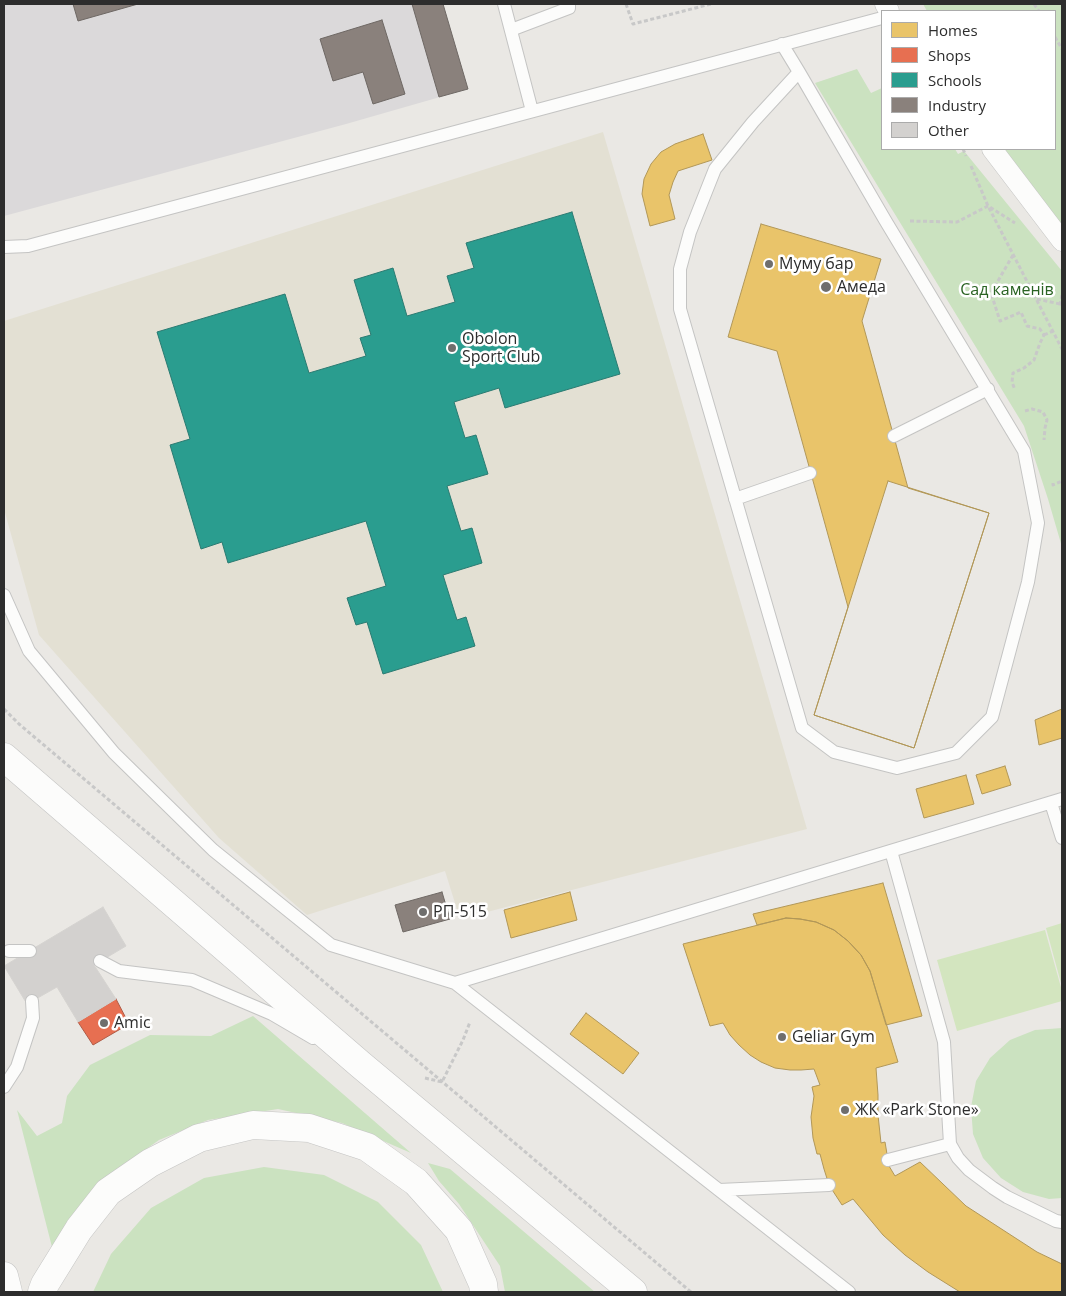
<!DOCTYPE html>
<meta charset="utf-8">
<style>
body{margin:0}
#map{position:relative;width:1066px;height:1296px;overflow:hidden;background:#eae8e4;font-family:"Open Sans",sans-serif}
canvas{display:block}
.frame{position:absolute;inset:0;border:5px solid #2d2d2d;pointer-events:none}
.legend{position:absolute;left:881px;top:10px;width:175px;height:140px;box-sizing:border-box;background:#fff;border:1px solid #ababab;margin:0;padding:6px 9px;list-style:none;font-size:15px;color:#2d2d2d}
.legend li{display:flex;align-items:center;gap:10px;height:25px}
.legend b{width:25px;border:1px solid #ababab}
</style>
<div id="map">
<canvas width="1066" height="1296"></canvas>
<div class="frame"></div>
<ul class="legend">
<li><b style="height:14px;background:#e9c46a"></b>Homes</li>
<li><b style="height:14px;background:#e76f51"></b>Shops</li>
<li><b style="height:14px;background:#2a9d8f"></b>Schools</li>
<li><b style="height:14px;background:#8a817c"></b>Industry</li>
<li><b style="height:14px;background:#d3d1cf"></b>Other</li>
</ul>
</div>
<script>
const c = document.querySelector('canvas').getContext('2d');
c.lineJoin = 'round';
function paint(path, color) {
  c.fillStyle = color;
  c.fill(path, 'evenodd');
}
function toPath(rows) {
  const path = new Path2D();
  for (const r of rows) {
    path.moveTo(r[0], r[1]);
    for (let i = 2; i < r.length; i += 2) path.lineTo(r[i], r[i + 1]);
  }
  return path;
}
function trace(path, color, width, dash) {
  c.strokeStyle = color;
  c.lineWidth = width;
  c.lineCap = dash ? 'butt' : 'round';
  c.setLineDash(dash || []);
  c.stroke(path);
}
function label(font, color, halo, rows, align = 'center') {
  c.font = font + ' "Open Sans",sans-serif';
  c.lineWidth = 5;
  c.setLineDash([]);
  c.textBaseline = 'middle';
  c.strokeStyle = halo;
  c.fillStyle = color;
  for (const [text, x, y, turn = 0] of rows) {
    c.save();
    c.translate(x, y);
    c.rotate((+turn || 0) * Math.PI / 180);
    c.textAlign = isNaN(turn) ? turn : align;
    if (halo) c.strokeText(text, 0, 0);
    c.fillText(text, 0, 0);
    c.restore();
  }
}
paint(toPath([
 [4,4,443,4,468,89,346,124,4,216]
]), '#dbd9da');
paint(toPath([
 [603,132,807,829,460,919,445,871,307,915,219,838,39,635,4,509,4,321]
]), '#e3e0d3');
paint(toPath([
 [923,4,1062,4,1062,233,1003,149,1055,149,1055,11,927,11],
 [857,69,871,93,882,88,882,149,955,149,958,154,964,151,1062,271,1062,547,1048,499,1024,426,815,83],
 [253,1016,411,1153,342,1123,278,1109,208,1120,159,1140,107,1177,52,1247,17,1110,37,1136,62,1123,67,1096,90,1065,150,1035,211,1036],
 [1062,1028,1062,1198,1049,1199,1023,1192,1001,1178,983,1158,973,1134,971,1107,976,1081,990,1058,1010,1040,1035,1030],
 [428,1163,450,1169,595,1292,505,1292,500,1266,459,1204,439,1181],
 [264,1167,324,1175,378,1202,421,1245,443,1292,93,1292,111,1254,151,1208,204,1178]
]), '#cbe2c0');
paint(toPath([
 [1062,923,1062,987,1046,928],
 [1045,930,1062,991,1062,1001,957,1031,937,960]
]), '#d3e5bf');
const homes = toPath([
 [703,134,712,160,678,171,673,182,669,195,675,219,650,226,642,194,644,179,651,164,661,152,675,144,703,134],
 [761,224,881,259,862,321,908,488,989,513,914,748,814,715,848,607,777,351,728,337,761,224],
 [888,481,989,513,914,748,814,715,888,481],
 [1062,709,1062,738,1039,745,1035,720,1062,709],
 [1005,766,1011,785,982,794,976,775,1005,766],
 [966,775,974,804,924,818,916,789,966,775],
 [883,883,922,1016,886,1025,870,971,861,955,848,941,834,930,816,922,800,919,786,918,757,925,753,914,883,883],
 [570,892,577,920,511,938,504,910,570,892],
 [786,918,800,919,816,922,834,930,848,941,861,955,870,971,898,1062,876,1068,878,1095,878,1115,881,1143,885,1142,889,1166,895,1176,920,1162,966,1206,1037,1252,1062,1264,1062,1292,960,1292,928,1272,905,1255,883,1235,853,1199,842,1205,829,1185,824,1169,820,1154,817,1154,813,1138,811,1117,814,1096,812,1087,820,1085,814,1069,801,1070,790,1070,775,1068,761,1062,750,1055,739,1045,730,1035,723,1023,710,1026,683,944,786,918],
 [586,1013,639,1053,623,1074,570,1034,586,1013]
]);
paint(homes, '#e9c46a');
trace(homes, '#b19758', 1);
const shops = toPath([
 [116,999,129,1024,93,1045,78,1022,116,999]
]);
paint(shops, '#e76f51');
trace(shops, '#af5b46', 1);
const schools = toPath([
 [572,212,620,374,505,408,499,388,454,402,465,438,476,435,488,474,447,486,461,531,472,528,482,563,443,575,457,620,466,617,475,646,383,674,367,622,356,625,347,598,386,586,366,521,228,563,222,542,201,549,170,445,190,439,157,332,285,294,309,373,366,356,360,338,371,335,354,280,393,268,407,316,455,302,447,276,474,268,466,243,572,212]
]);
paint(schools, '#2a9d8f');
trace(schools, '#2b7b72', 1);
const industry = toPath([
 [73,4,138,4,78,21,73,4],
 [412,4,443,4,468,89,439,97,412,4],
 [382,20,405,94,373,104,363,72,333,81,320,39,382,20],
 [442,892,450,919,403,932,395,905,442,892]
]);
paint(industry, '#8a817c');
trace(industry, '#6e6864', 1);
const building = toPath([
 [103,907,126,946,94,965,116,999,78,1022,57,987,27,1004,4,966,103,907]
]);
paint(building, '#d3d1cf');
trace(building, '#d5d3d0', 1);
const service = toPath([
 [504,4,532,111],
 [511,30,569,8,569,4],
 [782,44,799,72,885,220,1024,451,1038,523,1028,582,992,717,956,753,897,768,834,752,802,728,680,309,680,269,690,232,715,169,753,122,799,72],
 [4,247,28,246,882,18],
 [894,436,988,389],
 [735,499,810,473],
 [4,595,29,651,114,753,213,850,331,945,455,983,849,1292],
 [1051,803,1062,838],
 [891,851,944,1042,950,1144],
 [9,951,30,951],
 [100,961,119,971,192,980,272,1014,313,1038],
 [455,983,1062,799],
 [4,1087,17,1067,33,1018,32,1001],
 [888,1160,950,1144,958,1158,969,1170,993,1188,1007,1197,1056,1221,1062,1222],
 [719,1190,829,1185]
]);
const pedestrian = toPath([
 [885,4,889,11],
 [992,149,1062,241]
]);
const secondary = toPath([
 [4,757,361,1065,633,1292],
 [4,1276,8,1292],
 [42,1292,45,1284,79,1229,108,1192,150,1163,199,1138,253,1125,309,1128,367,1147,416,1182,459,1230,483,1284,484,1292]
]);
trace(service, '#c4c4c3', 14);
trace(pedestrian, '#c4c4c3', 21);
trace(secondary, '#c4c4c3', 29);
trace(toPath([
 [626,4,633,24,711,4],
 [1034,4,1039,11],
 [1055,37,1062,49],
 [963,149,966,156],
 [971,166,988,206,1062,349],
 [910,221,957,222,988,206,1015,223],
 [1013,255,991,293,1000,321,1021,312,1027,326,1040,329,1044,335,1040,343,1034,360,1024,368,1013,373,1012,382,1015,390],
 [1062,295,1060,304,1062,304],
 [1037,299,1060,304],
 [1044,335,1053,331],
 [1025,411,1032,409,1043,412,1047,420,1045,428,1044,440],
 [1053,483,1053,485,1062,481],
 [4,709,19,724,691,1292],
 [425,1078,442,1082,463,1040,470,1022]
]), '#c8c8c8', 3, [4, 2.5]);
trace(service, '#fcfcfb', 12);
trace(pedestrian, '#fcfcfb', 20);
trace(secondary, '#fcfcfb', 28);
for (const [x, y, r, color] of [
 [769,264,5,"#6f6e6d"],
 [826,287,6,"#6f6e6d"],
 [452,348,5,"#6f6e6d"],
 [423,912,5,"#6f6e6d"],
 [104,1023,5,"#6f6e6d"],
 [782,1037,5,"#6f6e6d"],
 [845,1110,5,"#6f6e6d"]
]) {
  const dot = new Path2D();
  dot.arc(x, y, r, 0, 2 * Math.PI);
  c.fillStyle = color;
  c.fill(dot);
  trace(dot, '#fff', 2);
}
label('16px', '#2d2d2d', '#fff', [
 ["Муму бар",779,264],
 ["Амеда",837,287],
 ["Obolon",462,339],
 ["Sport Club",462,357],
 ["РП-515",433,912],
 ["Amic",114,1023],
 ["Geliar Gym",792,1037],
 ["ЖК «Park Stone»",855,1110]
], 'left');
label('16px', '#2a6323', '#fff', [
 ["Сад каменів",1007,290]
]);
</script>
